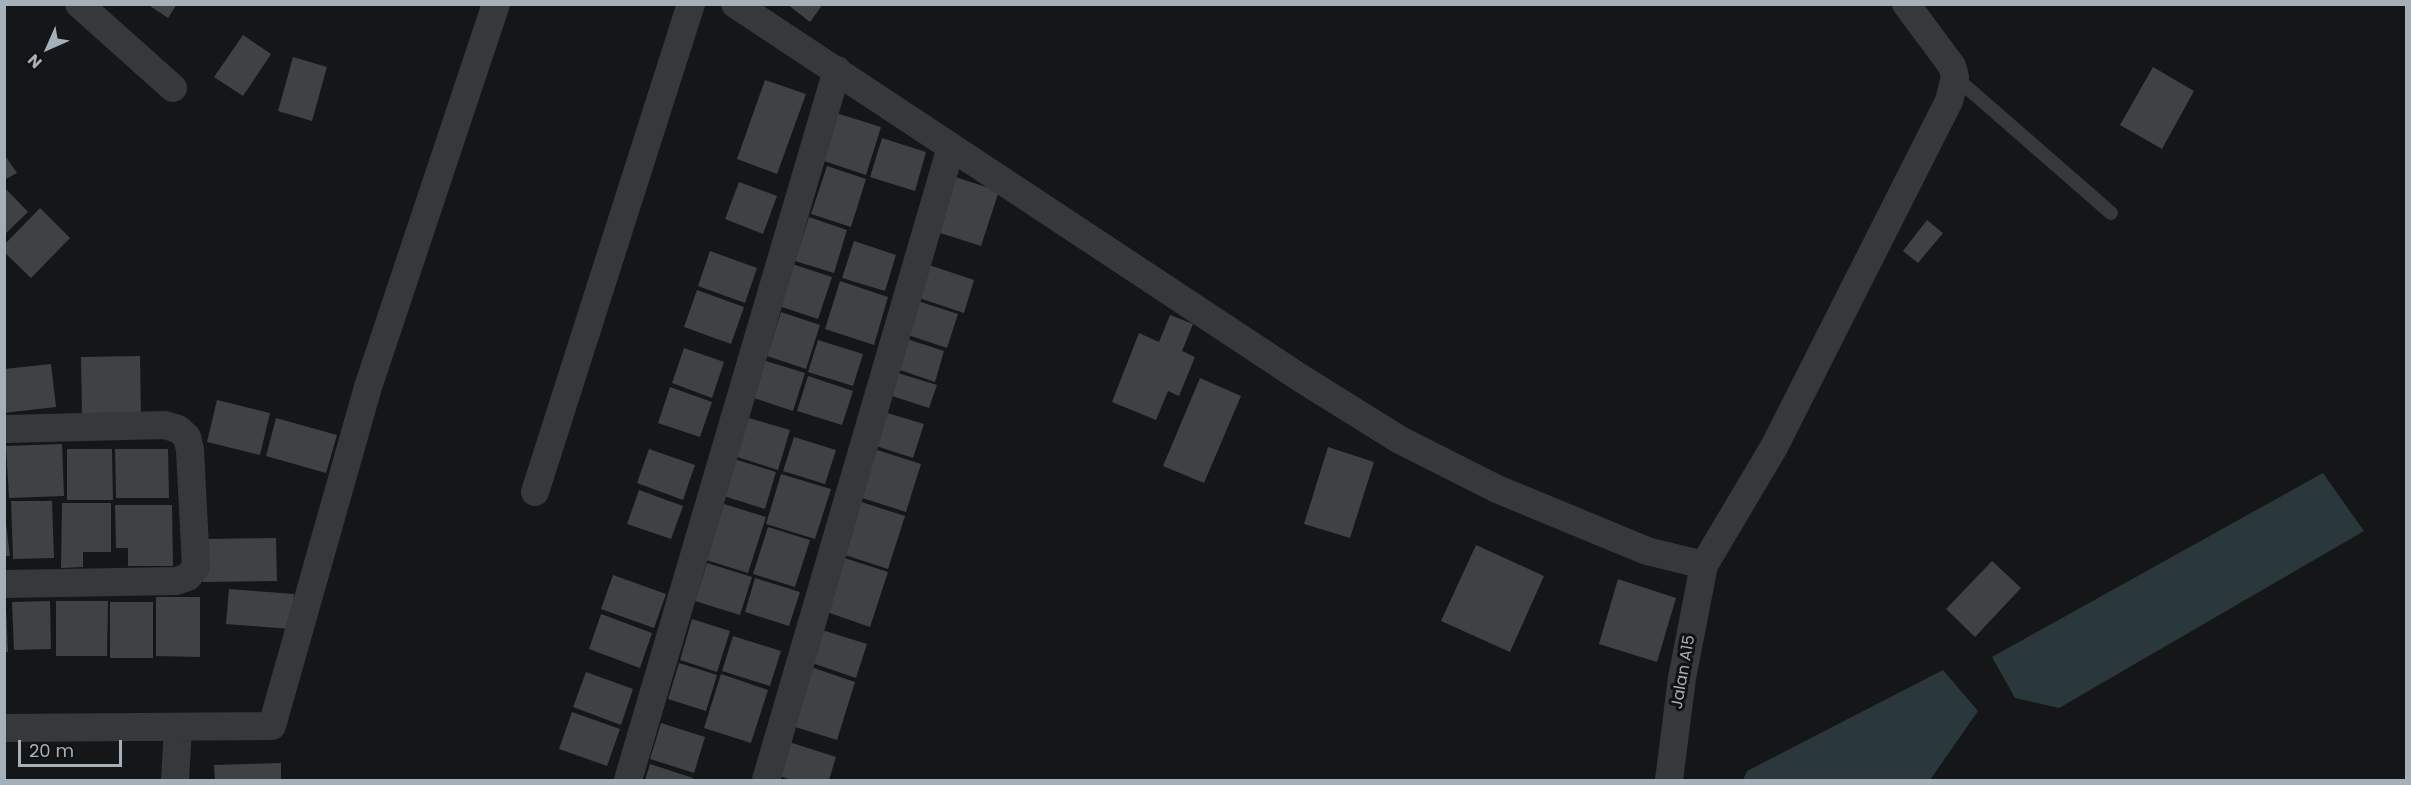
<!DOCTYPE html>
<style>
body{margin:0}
#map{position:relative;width:2411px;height:785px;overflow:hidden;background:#151617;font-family:Poppins,sans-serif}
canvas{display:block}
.frame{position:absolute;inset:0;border:6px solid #a6b0b8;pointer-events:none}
.north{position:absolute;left:18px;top:18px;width:60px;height:60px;-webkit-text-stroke:4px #101112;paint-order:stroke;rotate:225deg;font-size:16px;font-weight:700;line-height:24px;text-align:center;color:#a6b0b8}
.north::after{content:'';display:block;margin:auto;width:21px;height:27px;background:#a6b0b8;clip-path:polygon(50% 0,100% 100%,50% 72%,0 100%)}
.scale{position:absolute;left:18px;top:740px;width:104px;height:27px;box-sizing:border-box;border:3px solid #a6b0b8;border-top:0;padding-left:8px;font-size:18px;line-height:21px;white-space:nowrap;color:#a6b0b8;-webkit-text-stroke:4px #101112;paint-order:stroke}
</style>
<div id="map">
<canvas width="2411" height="785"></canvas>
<div class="frame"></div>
<div class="north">N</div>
<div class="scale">20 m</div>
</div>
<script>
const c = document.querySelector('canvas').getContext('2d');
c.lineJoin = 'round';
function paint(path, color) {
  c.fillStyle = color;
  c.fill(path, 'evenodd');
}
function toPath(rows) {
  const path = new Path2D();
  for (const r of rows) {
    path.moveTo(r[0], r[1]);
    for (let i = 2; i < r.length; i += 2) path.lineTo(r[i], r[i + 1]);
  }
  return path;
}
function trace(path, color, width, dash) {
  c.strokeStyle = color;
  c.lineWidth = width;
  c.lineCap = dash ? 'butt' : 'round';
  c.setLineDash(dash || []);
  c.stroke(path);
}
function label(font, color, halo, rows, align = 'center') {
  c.font = font + ' Poppins,sans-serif';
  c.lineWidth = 6;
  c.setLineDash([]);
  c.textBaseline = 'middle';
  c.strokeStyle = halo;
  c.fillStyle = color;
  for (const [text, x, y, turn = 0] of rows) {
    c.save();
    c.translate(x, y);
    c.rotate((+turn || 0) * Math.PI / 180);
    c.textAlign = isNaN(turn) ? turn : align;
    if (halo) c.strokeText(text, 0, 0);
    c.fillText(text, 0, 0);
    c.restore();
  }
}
paint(toPath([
 [2323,473,2364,531,2059,708,2015,698,1992,657],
 [1943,670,1978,711,1930,780,1743,780,1747,771]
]), '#2a383c');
paint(toPath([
 [147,4,177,4,168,18],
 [787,4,823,4,810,22],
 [243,35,271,54,243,96,214,77],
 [293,57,327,67,312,121,278,111],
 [2153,67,2194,91,2162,149,2120,125],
 [765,80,806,94,777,174,737,159],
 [836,113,881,127,866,175,821,160],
 [882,138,926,152,915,191,870,177],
 [4,154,17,173,4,180],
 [827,166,866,179,851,227,811,214],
 [955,177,999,191,981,246,937,232],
 [739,182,777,196,763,234,725,219],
 [4,187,28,212,4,235],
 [40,208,70,238,31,278,4,252,4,245],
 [809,217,847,230,834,273,795,261],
 [1927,220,1943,233,1918,263,1903,251],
 [854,241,896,255,885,291,842,278],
 [710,251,757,268,745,303,698,286],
 [792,264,832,277,818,319,779,306],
 [929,265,974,280,964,313,919,298],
 [840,281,888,297,874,345,825,329],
 [697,290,744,307,731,344,684,327],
 [918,301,958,314,947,348,908,335],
 [781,312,820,325,806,369,767,356],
 [1170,315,1193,324,1182,351,1195,357,1179,396,1168,391,1156,420,1112,402,1139,333,1159,342],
 [907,339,944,351,935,382,897,369],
 [818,340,863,354,853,386,808,372],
 [684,348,724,362,712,398,672,383],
 [140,356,141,416,82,417,81,357],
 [763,360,805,373,793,411,751,397],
 [51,364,56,407,4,413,4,369],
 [898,373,937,385,929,408,892,396],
 [808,376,853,391,842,425,797,411],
 [1200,378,1241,396,1204,483,1163,466],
 [670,387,712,402,700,437,658,423],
 [217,400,270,413,260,455,207,442],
 [884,412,924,424,913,458,873,445],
 [742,416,790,430,778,470,731,455],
 [276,418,337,435,326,473,266,456],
 [794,437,836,450,825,484,783,471],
 [62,444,64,496,9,498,6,446],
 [1328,447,1374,462,1350,538,1304,524],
 [871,448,921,464,906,512,856,496],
 [67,449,112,449,113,500,67,500],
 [115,449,168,449,169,498,116,498],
 [649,449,695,465,683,500,637,483],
 [731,458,776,472,765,509,720,495],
 [781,474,831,489,815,539,766,524],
 [639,490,683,506,671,539,627,524],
 [855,500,905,516,888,569,839,553],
 [11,501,52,501,54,558,13,559],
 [62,503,111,503,111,552,83,552,83,567,61,568],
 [724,504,766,517,748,573,706,560],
 [115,505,172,505,173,566,128,566,128,548,116,548],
 [4,507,10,556,4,556],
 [768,527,810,540,795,587,753,574],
 [276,538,277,581,203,582,202,539],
 [1476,545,1544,576,1510,652,1441,621],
 [838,556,888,572,870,627,821,610],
 [1992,561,2021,588,1975,637,1946,609],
 [707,563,752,577,740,615,695,601],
 [613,575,666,594,654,628,601,609],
 [755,578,800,592,789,626,745,612],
 [1618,579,1676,598,1657,662,1599,644],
 [229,589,294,594,291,629,226,624],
 [156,597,200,597,200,657,156,656],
 [50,601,51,649,14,650,12,602],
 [56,601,108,601,107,656,56,656],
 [110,602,153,602,153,658,110,658],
 [5,608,6,608,8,652,5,652],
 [601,614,652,633,640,668,589,649],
 [692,619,730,631,717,672,680,660],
 [822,630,867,644,856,678,812,663],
 [733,636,781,651,770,686,722,671],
 [679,663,717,675,706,711,668,699],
 [811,667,855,682,837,740,792,726],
 [586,672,633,689,621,725,573,707],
 [721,674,768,690,751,743,704,728],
 [572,712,620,729,607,766,559,749],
 [661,723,705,737,694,773,650,759],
 [786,741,836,757,829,780,793,780,775,775],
 [281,763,281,780,215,780,214,765],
 [650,764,693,778,692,780,645,780]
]), '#3f4144');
trace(toPath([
 [1955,77,2111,213]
]), '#36383c', 14);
trace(toPath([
 [79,4,173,88],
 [735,4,1302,379,1400,440,1497,489,1647,551,1704,565],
 [4,429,165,425,178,429,187,437,190,450,196,567,188,577,176,581,4,584],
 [535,492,691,4],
 [4,728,272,726,368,387,496,4],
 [175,780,178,727],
 [628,780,837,70],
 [766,780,951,147],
 [1669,780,1682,678,1704,565,1774,447,1949,101,1955,77,1952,66,1906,4]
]), '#36383c', 28);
label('16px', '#a6b0b8', '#101112', [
 ["Jalan A15",1684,672,-80]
]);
</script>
